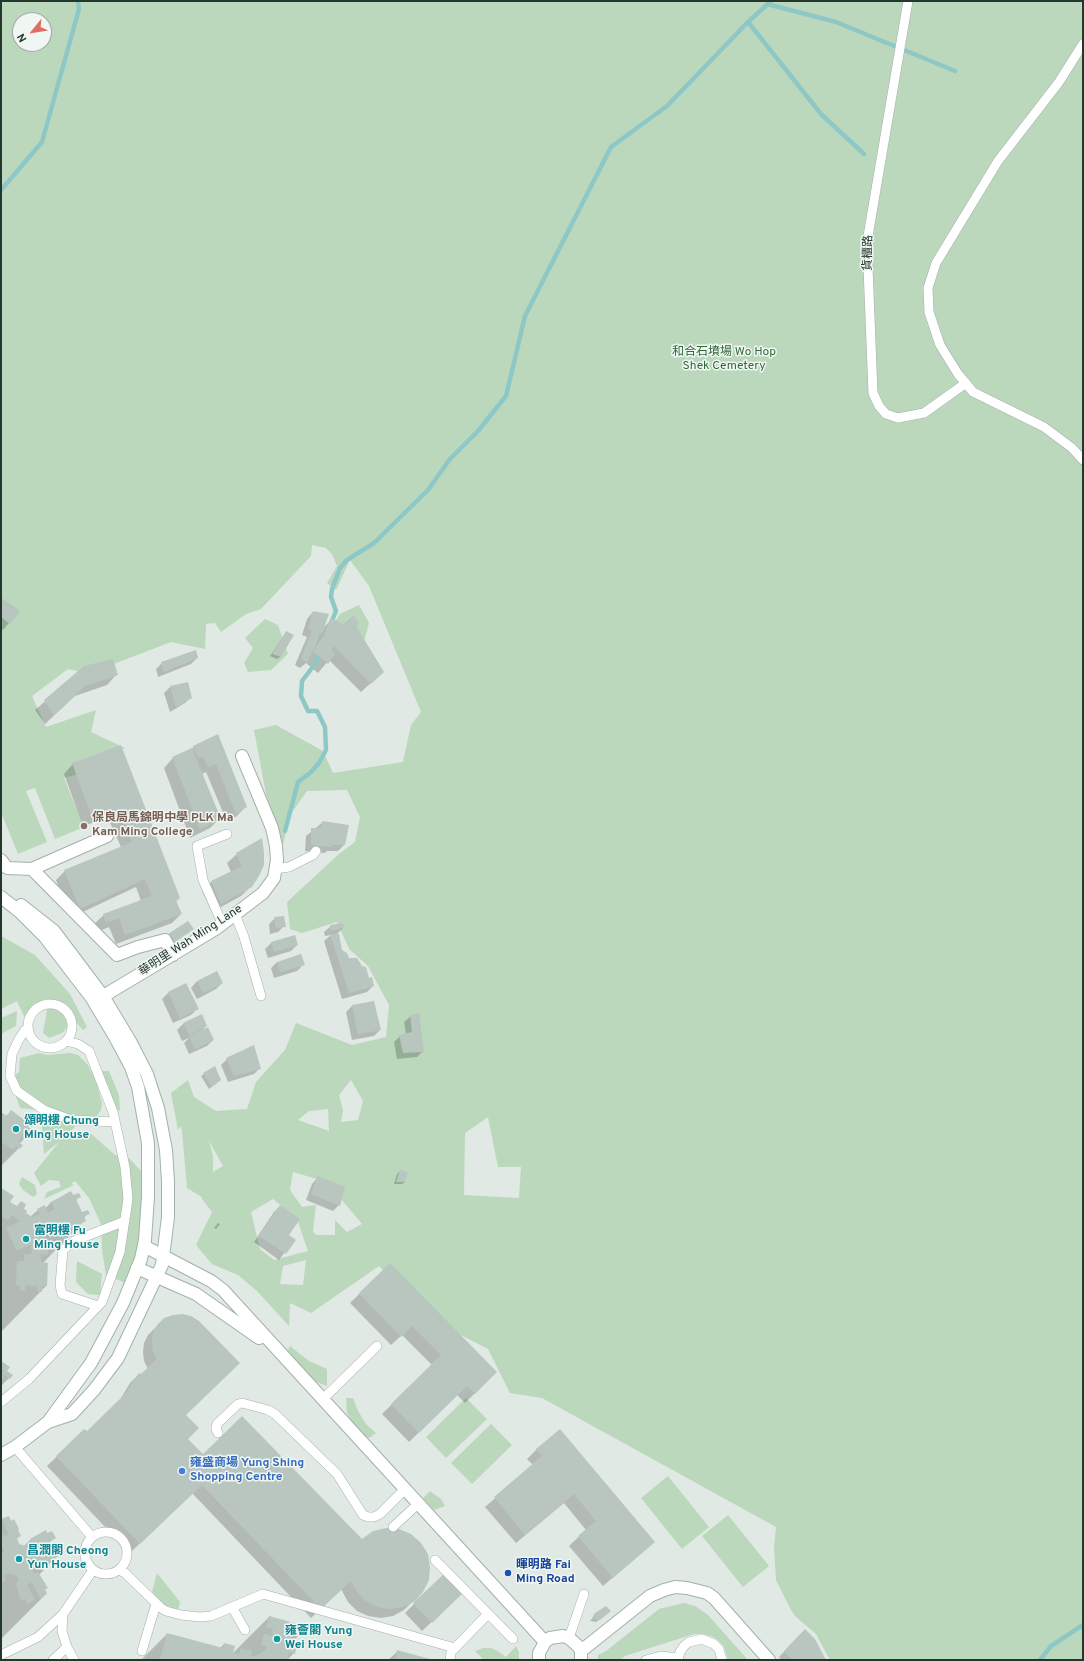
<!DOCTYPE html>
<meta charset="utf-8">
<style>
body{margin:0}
#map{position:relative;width:1084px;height:1661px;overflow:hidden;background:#e0e9e3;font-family:Overpass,sans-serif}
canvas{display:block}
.frame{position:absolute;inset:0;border:2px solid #23372e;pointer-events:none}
.north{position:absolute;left:12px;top:12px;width:40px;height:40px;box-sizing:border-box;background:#f0f6f2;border:1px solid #9eaaa4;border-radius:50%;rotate:240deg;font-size:11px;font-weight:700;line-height:16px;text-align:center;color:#23372e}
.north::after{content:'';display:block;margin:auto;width:14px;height:18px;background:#e26c65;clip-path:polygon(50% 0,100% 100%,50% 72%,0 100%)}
</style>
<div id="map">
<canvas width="1084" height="1661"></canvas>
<div class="frame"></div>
<div class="north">N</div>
</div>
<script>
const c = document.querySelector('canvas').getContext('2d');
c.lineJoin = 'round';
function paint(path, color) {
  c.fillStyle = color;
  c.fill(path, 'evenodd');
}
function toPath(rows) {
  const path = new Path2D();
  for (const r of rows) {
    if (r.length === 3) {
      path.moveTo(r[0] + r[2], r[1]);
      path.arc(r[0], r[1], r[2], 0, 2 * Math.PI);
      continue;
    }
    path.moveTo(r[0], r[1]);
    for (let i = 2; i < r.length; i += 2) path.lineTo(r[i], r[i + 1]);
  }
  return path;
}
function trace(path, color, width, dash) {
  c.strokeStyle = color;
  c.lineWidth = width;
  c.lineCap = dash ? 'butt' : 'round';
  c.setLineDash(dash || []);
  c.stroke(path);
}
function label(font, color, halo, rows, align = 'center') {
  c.font = font + ' Overpass,"Noto Sans TC",sans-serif';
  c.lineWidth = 3;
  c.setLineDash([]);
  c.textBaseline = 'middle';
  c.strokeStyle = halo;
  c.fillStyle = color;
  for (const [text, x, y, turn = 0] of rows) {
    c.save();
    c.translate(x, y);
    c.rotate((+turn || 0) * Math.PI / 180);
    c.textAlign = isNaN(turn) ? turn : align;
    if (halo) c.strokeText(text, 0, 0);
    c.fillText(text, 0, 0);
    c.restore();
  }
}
paint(toPath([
 [1,1,1083,1,1083,1660,830,1660,816,1634,796,1617,791,1610,776,1580,774,1548,776,1527,542,1398,510,1393,488,1349,430,1319,379,1266,311,1313,290,1303,289,1326,257,1291,238,1275,212,1264,196,1245,212,1212,202,1199,202,1197,187,1188,182,1131,181,1126,178,1130,171,1093,188,1080,194,1097,216,1111,247,1109,256,1082,285,1050,296,1023,352,1045,386,1037,389,1005,368,966,349,949,337,922,302,933,290,929,287,902,340,853,355,842,360,817,347,790,307,791,290,815,283,845,266,794,254,730,276,725,323,751,333,773,403,762,411,725,421,712,369,586,350,560,336,590,327,583,337,566,332,554,326,548,312,545,311,556,261,609,246,614,221,632,215,623,206,624,205,649,171,642,106,667,87,673,68,669,32,696,46,727,96,710,91,732,125,748,75,775,64,778,84,827,55,839,35,788,26,791,47,842,18,854,1,812],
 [20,20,44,20,44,44,20,44],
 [351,1080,363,1101,358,1120,341,1122,343,1110,339,1095],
 [328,1109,329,1131,298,1120,309,1111],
 [488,1117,498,1167,521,1167,519,1198,464,1195,465,1133],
 [209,1141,223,1166,213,1172,213,1156],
 [293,1172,327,1182,362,1224,347,1232,335,1220,335,1235,316,1235,313,1231,316,1205,302,1207,290,1190],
 [273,1199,297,1219,308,1251,274,1260,260,1249,251,1212],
 [306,1260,303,1285,280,1284,283,1266],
 [359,605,369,623,361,653,331,628,340,614],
 [265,619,278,625,288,654,271,670,248,672,244,663,253,648,245,638],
 [1,936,35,955,70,994,87,1027,83,1030,74,1020,62,1033,49,1038,43,1033,49,999,43,999,39,1011,24,1016,17,1001,1,1009],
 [17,1011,16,1026,1,1034,1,1018],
 [39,1053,47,1055,71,1053,78,1055,88,1065,91,1071,109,1071,119,1095,120,1111,107,1106,109,1085,98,1089,102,1103,101,1110,94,1120,78,1122,70,1133,89,1132,115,1155,128,1157,141,1171,141,1211,150,1236,128,1284,106,1275,102,1250,101,1224,89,1198,75,1181,71,1184,74,1185,44,1199,47,1192,61,1187,59,1181,49,1180,41,1186,34,1173,59,1142,44,1154,41,1112,37,1110,20,1108,10,1080,19,1072,20,1058],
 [22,1177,35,1185,37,1194,33,1197,23,1190,19,1184],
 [77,1261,102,1274,100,1295,88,1294,76,1282],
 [290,1346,309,1361,327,1369,327,1386,314,1381,298,1366,288,1350],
 [346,1398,353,1398,358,1411,366,1424,376,1433,369,1438,356,1431,347,1413],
 [466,1398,487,1419,446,1458,426,1437],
 [491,1424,512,1445,472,1484,451,1463],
 [668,1476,709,1527,682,1549,641,1498],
 [430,1491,441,1499,445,1506,434,1510,423,1498],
 [728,1515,769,1566,743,1587,702,1536],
 [157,1573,180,1602,178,1610,162,1604,152,1592],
 [684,1603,695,1606,708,1615,748,1660,728,1660,724,1646,718,1640,711,1636,702,1634,694,1634,625,1656,620,1660,598,1660,598,1655,606,1651,659,1609],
 [516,1646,519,1652,519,1660,484,1660,475,1651,483,1648,491,1648,498,1651,506,1657]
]), '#bbd8bd');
paint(toPath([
 [2,599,19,611,3,630,1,628],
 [313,612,323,628,332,619,344,625,353,616,373,681,361,692,329,660,318,673,306,663,300,668,295,665,307,637,302,635,307,619],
 [317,637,318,638,312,651],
 [286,632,280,657,277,659,270,656],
 [197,658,191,664,158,677,156,669,162,663],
 [85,667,116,675,107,685,75,696,45,724,35,710],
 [188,683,191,697,185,703,170,712,164,693,170,687],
 [218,735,246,806,237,816,227,822,206,772,202,774,219,819,210,828,190,838,164,768,173,758],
 [120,746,181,914,172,923,116,944,109,927,97,932,94,924,104,915,141,901,136,887,70,918,56,880,65,871,121,847,108,818,83,826,64,774,73,764],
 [323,822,344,845,338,851,327,851,325,853,305,851,306,836],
 [237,854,251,886,241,896,212,912,202,891,211,882,231,872,227,863],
 [275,918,284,926,278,932,270,934,269,924],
 [331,926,343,928,336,935,341,951,369,979,373,986,367,992,342,999,324,941,331,935,325,936,324,932],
 [271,943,297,945,291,951,268,958,265,949],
 [277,962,303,965,297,971,274,978,271,968],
 [197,981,222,983,216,989,197,999,191,988],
 [186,984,197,1009,191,1015,173,1023,162,999,168,993],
 [352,1006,380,1030,374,1036,352,1040,346,1012],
 [411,1016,423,1051,417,1057,397,1059,394,1042,400,1036,406,1034,404,1022],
 [183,1024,206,1026,201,1032,213,1040,207,1046,189,1054,184,1043,189,1038,182,1041,177,1030],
 [227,1059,260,1068,254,1074,228,1082,221,1065],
 [204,1074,217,1083,209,1089,201,1076],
 [11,1111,27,1127,29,1134,19,1144,19,1148,1,1166,1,1113,6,1116],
 [400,1171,405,1182,402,1184,394,1184,397,1174],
 [318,1177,339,1205,333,1211,306,1200,312,1184],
 [1,1189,9,1202,22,1209,24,1214,30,1217,38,1210,45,1209,51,1202,73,1197,80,1196,75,1201,82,1214,88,1213,84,1218,85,1220,42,1264,46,1286,1,1332],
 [280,1206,288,1236,294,1240,279,1260,254,1242,274,1212],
 [218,1223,220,1224,216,1229,214,1228],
 [390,1264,496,1372,465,1403,457,1395,409,1442,382,1414,432,1365,402,1335,391,1345,350,1303],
 [158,1325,185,1415,186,1439,202,1456,414,1600,404,1610,393,1616,381,1618,368,1616,357,1611,348,1602,341,1589,311,1618,192,1493,130,1553,47,1466,84,1430,87,1433,118,1403,130,1383,139,1374,142,1375,148,1369,144,1361,143,1352,144,1343,148,1335],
 [1,1362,9,1378,1,1386],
 [537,1449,654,1542,603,1586,569,1546,586,1530,564,1503,516,1543,485,1507,533,1465,527,1459],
 [2,1520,17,1530,20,1536,16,1539,19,1545,24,1546,30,1540,47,1535,54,1538,39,1553,60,1550,56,1554,57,1556,39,1575,47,1588,44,1590,46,1594,1,1639],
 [453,1602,422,1631,405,1613,414,1604],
 [596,1614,607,1614,596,1622,590,1621],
 [269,1617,298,1636,292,1642,294,1653,287,1660,141,1660,167,1634,220,1648,224,1644,231,1655],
 [799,1636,825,1660,781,1660,779,1657],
 [398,1651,429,1660,388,1660]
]), '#0003');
trace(toPath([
 [767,4,836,22,955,71],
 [748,22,821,114,864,154],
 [1,190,42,142,79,9,78,1],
 [331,623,336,611,331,597,332,589,340,568,347,560,374,543,428,490,450,459,478,431,506,396,525,316,611,147,667,106,748,22,771,1],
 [285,831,298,782,310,773,319,763,326,750,325,727,317,711,308,711,301,696,302,681,315,664,320,650],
 [1040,1660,1051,1646,1083,1625]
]), '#8ec8c6', 4.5);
paint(toPath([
 [2,598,20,611,10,624,1,617],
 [313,611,329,614,322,633,320,634,315,644,307,663,301,658,312,631,308,629],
 [353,615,359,623,356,626,384,672,371,684,334,646,331,650,335,654,328,664,313,651,324,636,331,618,345,625],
 [286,631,294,635,281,657,272,654],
 [196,650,198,658,164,672,161,662],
 [113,659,118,675,85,686,54,715,44,700,84,666],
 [188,682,192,698,176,707,170,686],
 [218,734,247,807,236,814,216,764,208,767,203,757,198,758,193,746],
 [121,745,180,898,176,901,182,914,125,935,119,918,106,923,103,914,152,896,145,879,80,909,64,870,132,842,118,809,92,817,72,763],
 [192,748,221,819,200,829,172,757],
 [322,821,349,825,345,845,333,845,332,847,311,845,311,828,321,828],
 [262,838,264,853,264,865,259,876,252,887,221,904,211,881,242,866,236,853],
 [284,916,286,927,276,928,274,917],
 [188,921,194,929,174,943,168,934],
 [343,923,344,928,331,931,330,925],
 [330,934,339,934,342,950,347,953,349,958,357,958,362,966,366,967,369,978,372,977,374,986,349,993],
 [295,935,298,945,274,952,271,942],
 [301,954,305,965,280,972,277,962],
 [217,971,223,983,203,993,197,981],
 [186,983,199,1009,180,1018,168,992],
 [374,1001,381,1030,358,1034,352,1005],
 [419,1013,424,1052,403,1053,399,1035,412,1032,410,1015],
 [202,1014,207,1026,189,1035,183,1023],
 [208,1027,214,1040,195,1049,189,1036],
 [254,1045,261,1069,234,1076,226,1058],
 [215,1066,221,1080,212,1087,203,1073],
 [11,1110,30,1124,28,1127,33,1130,30,1134,25,1131,18,1142,23,1145,20,1149,16,1146,13,1150,1,1141,1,1112,7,1116],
 [400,1170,408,1172,405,1182,396,1182],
 [318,1176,345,1187,340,1206,311,1194],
 [1,1188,14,1196,10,1202,17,1206,21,1201,26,1204,24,1209,27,1211,26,1213,32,1217,40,1214,37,1209,45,1205,48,1213,55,1209,51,1202,71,1191,73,1195,79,1193,81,1197,76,1199,82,1212,88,1210,90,1214,84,1216,86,1221,66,1231,62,1223,55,1226,59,1234,51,1237,49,1232,41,1236,40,1244,43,1244,43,1248,48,1248,48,1255,41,1254,41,1262,48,1263,47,1286,42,1286,42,1292,37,1292,38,1286,25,1285,25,1291,20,1291,20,1285,16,1285,17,1261,24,1261,24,1254,32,1254,31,1244,17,1251,6,1228,20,1221,12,1215,8,1220,1,1216],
 [280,1205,300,1219,289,1235,296,1240,286,1254,259,1236],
 [390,1263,497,1372,475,1394,467,1386,419,1433,391,1404,441,1355,412,1326,401,1337,359,1293],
 [182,1314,191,1316,199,1321,240,1363,186,1415,199,1428,188,1439,203,1454,242,1416,362,1539,373,1531,386,1528,399,1529,411,1534,421,1543,428,1554,430,1567,429,1580,423,1592,415,1601,403,1607,391,1609,378,1607,366,1601,357,1592,351,1581,321,1609,202,1485,140,1544,56,1456,84,1429,87,1431,126,1393,139,1373,141,1374,157,1359,153,1351,152,1342,153,1333,157,1325,164,1318,173,1315],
 [1,1361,10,1367,7,1371,13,1375,10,1379,5,1375,1,1380],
 [560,1429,655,1542,613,1578,578,1536,596,1521,574,1494,525,1535,494,1497,542,1456,536,1449],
 [9,1516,11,1521,14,1519,19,1529,18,1530,21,1536,17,1538,19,1544,27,1546,32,1544,30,1539,46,1530,47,1533,52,1531,56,1538,41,1546,43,1551,58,1543,62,1550,57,1553,59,1556,48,1561,47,1560,41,1563,39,1559,34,1561,32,1568,34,1574,38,1572,48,1588,45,1589,47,1594,40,1598,32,1582,27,1585,35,1600,27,1604,25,1599,22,1601,17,1590,18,1589,15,1583,19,1581,17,1576,10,1573,4,1576,6,1580,1,1583,1,1558,4,1550,1,1546,1,1531,4,1537,9,1534,1,1519],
 [445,1573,463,1593,432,1623,413,1603],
 [606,1606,611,1611,600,1620,592,1618,595,1613],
 [269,1616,302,1625,299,1636,292,1634,290,1641,297,1643,295,1654,289,1652,287,1660,160,1660,167,1633,223,1648,224,1643,235,1646,233,1653,239,1655,241,1648,252,1651,251,1656,254,1657,266,1650,267,1646,261,1645,264,1634,272,1636,273,1629,266,1627],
 [805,1629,815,1639,826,1660,792,1660,784,1651],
 [397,1650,430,1659,430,1660,395,1660]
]), '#b9c6bf');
const lane = toPath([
 [908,1,867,242,873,393,879,406,886,414,898,418,924,413,966,383],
 [1083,44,1059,82,998,161,936,263,928,288,929,312,940,345,958,374,973,392,1044,427,1072,448,1083,460],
 [275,869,289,867,313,855,316,851],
 [235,914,244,937,261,996],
 [222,923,203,880,197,846,227,834],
 [50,1026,22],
 [28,1029,25,1030,18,1041,12,1054,10,1076,17,1091,44,1110,71,1120,115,1122],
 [98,1306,62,1294,60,1285,63,1250,74,1241,125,1221],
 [322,1400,377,1346],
 [1,1402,29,1379,102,1302,120,1252,128,1199,125,1167,113,1112,89,1051,78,1044,66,1041],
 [218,1433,216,1429,217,1424,238,1404,242,1403,268,1410,275,1414,337,1474,363,1515,368,1517,374,1517,380,1514,405,1489],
 [15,1447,92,1537],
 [393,1527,419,1503],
 [106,1553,21],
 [435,1560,513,1639],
 [119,1570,125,1573,161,1608,166,1611,181,1615,200,1617,211,1616,263,1594,455,1648],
 [232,1607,245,1630],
 [569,1638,584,1594],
 [142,1651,156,1604],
 [1,1655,38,1637,63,1614],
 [53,1660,67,1647],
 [74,1660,67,1647,62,1631,63,1614,93,1570],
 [450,1660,451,1652,488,1614],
 [646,1660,661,1656,678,1658],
 [678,1660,680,1652,684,1646,689,1642,702,1639,714,1644,719,1649,722,1660]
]);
const street = toPath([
 [1,860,7,868,32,869,107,836],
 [32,869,117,955,138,947,165,940,173,955],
 [95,1001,217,928,263,893,274,878,277,860,276,846,272,828,242,756],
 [144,1246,211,1281,223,1290,545,1642],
 [137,1268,196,1294,259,1338],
 [581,1651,650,1596,664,1590,675,1587,687,1588,707,1593,714,1598,769,1660],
 [539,1660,539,1653,545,1642,550,1638,563,1636,569,1638,578,1646,581,1651,581,1660]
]);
const secondary = toPath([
 [1,897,20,912,45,937,91,997,115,1037,131,1067,138,1087,148,1143,148,1197,145,1240,141,1259,123,1303,91,1363,48,1422,15,1447,1,1455],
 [21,905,54,931,103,996,130,1041,147,1074,158,1108,166,1150,168,1181,168,1217,162,1265,118,1358,94,1390,72,1414,48,1422]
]);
trace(lane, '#a4b0a9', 10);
trace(street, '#a4b0a9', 14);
trace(secondary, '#a1b3a9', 14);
trace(lane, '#fff', 9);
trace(street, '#fff', 12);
trace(secondary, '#fff', 12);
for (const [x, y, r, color] of [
 [84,826,4,"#8d6e63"],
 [16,1129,4,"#0f9aa8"],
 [26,1239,4,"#0f9aa8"],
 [182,1471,4,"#3f7fe0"],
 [19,1559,4,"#0f9aa8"],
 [508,1573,4,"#1a4fb4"],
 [277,1639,4,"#0f9aa8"]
]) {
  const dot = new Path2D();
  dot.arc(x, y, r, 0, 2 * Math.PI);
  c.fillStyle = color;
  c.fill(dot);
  trace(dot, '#f0f6f2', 1.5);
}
label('12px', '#23372e', '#f0f6f2', [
 ["貨櫃路",869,253,-89],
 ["華明里 Wah Ming Lane",191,941,-33]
]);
label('12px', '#32693c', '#f0f6f2', [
 ["和合石墳場 Wo Hop",724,353],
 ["Shek Cemetery",724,367]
]);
label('bold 12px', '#785e54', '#f0f6f2', [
 ["保良局馬錦明中學 PLK Ma",92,819],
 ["Kam Ming College",92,833]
], 'left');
label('bold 12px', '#0d838f', '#f0f6f2', [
 ["頌明樓 Chung",24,1122],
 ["Ming House",24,1136],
 ["富明樓 Fu",34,1232],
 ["Ming House",34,1246],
 ["昌潤閣 Cheong",27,1552],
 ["Yun House",27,1566],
 ["雍薈閣 Yung",285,1632],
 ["Wei House",285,1646]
], 'left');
label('bold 12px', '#366cbe', '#f0f6f2', [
 ["雍盛商場 Yung Shing",190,1464],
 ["Shopping Centre",190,1478]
], 'left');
label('bold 12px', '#164399', '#f0f6f2', [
 ["暉明路 Fai",516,1566],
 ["Ming Road",516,1580]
], 'left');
</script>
